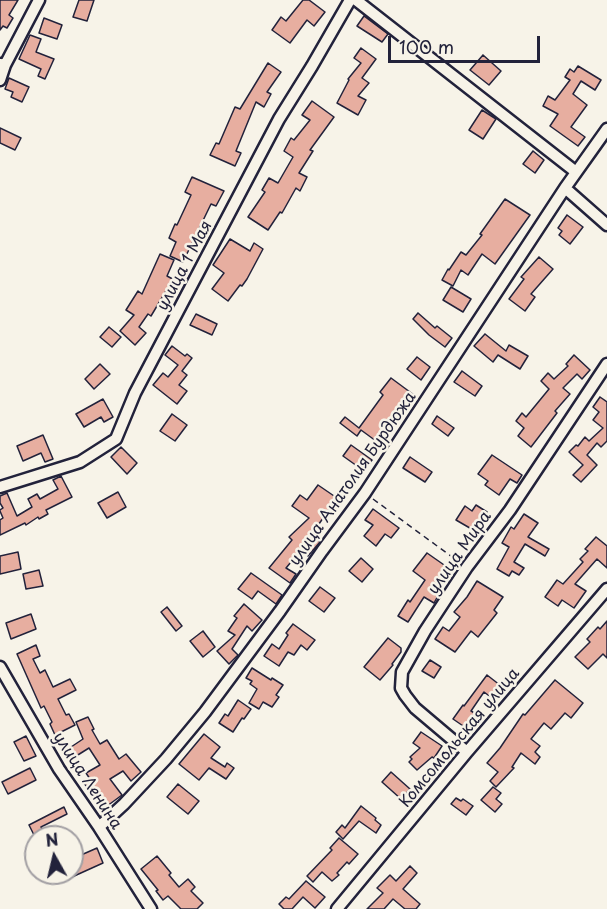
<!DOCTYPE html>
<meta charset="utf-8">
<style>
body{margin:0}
#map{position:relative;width:607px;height:909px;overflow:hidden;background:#f7f3e8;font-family:"Playpen Sans",sans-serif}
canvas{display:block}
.north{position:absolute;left:24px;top:825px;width:60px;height:60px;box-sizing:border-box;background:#f7f3e8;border:2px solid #a29fa3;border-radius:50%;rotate:352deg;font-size:16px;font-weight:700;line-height:24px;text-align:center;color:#22223b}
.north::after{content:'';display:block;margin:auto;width:21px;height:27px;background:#22223b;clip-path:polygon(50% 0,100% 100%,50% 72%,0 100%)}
.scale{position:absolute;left:388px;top:36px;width:152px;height:27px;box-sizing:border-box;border:3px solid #22223b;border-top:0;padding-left:8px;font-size:18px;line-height:21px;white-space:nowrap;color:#22223b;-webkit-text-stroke:4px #f7f3e8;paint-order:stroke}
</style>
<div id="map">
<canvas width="607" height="909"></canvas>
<div class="north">N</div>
<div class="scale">100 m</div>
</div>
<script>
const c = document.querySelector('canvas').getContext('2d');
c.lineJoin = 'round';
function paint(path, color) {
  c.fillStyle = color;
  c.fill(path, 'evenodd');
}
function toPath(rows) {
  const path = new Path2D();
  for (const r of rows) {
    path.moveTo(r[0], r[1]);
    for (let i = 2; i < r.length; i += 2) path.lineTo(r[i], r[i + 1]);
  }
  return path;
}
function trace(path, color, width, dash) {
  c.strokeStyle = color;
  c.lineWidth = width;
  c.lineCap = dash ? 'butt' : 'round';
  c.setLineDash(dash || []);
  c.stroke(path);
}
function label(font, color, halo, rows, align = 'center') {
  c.font = font + ' "Playpen Sans",sans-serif';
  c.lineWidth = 5;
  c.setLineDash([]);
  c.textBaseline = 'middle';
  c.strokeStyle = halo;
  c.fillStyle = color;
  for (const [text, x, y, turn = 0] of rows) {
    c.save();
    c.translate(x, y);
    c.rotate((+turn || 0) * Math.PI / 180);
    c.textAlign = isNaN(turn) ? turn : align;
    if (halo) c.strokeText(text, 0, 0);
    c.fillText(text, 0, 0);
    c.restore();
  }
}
const building = toPath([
 [0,0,18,0,9,15,13,18,7,28,3,26,0,30,0,0],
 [79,0,94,0,87,21,73,17,79,0],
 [303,0,309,0,325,12,314,26,307,20,290,43,272,30,281,17,286,21,303,0],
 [364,16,388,34,382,42,357,26,364,16],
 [44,18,62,25,57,39,39,33,44,18],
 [30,35,41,39,36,52,54,59,45,79,38,76,41,69,19,59,30,35],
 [361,48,376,59,362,78,369,83,358,96,366,100,358,115,337,103,349,80,348,79,361,63,354,58,361,48],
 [483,55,501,71,489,85,470,70,483,55],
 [268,63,281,72,267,92,271,94,264,107,256,102,236,151,241,153,235,166,210,155,216,143,219,144,235,107,240,109,268,63],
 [578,66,601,80,595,90,581,81,573,94,587,105,571,127,585,137,578,146,550,126,558,114,543,106,548,96,555,100,570,80,565,77,570,69,574,72,578,66],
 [9,78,29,87,22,102,11,97,13,92,5,89,9,78],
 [312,101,334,117,310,150,313,151,299,173,307,177,300,191,296,188,282,213,280,212,268,230,248,217,265,192,262,190,269,178,278,183,293,157,284,151,291,138,294,140,310,120,302,115,312,101],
 [482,110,496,119,483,139,469,130,482,110],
 [0,128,21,138,15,150,0,143,0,128],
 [533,151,544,160,535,173,523,164,533,151],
 [192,177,224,191,216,206,211,204,183,262,170,256,176,242,169,238,175,224,177,225,191,195,185,192,192,177],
 [505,199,530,215,495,264,482,254,468,275,461,270,453,286,442,280,448,269,449,270,461,252,466,255,482,235,480,234,505,199],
 [567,215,583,227,570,244,559,235,562,231,558,228,567,215],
 [230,239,250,251,254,243,263,249,247,279,242,286,240,285,228,301,212,289,224,273,213,265,230,239],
 [160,254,174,260,167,276,180,283,175,295,166,291,151,316,148,314,139,327,146,333,135,345,120,331,134,315,126,310,138,291,142,294,160,254],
 [539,257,553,269,531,294,535,297,525,311,509,299,524,279,521,277,539,257],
 [451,287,471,299,463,312,443,300,451,287],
 [418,313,435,328,437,326,452,338,445,347,429,335,413,319,418,313],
 [196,314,217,324,212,335,190,325,196,314],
 [109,327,121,337,112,347,100,337,109,327],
 [485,334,506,351,509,345,528,356,520,369,498,355,493,362,474,346,485,334],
 [172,346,185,356,187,354,192,358,182,371,187,375,179,385,187,391,177,404,153,385,163,373,168,377,178,365,165,355,172,346],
 [574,355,590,370,582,379,577,374,563,388,570,394,555,411,557,413,531,447,518,436,524,428,516,421,522,413,526,417,549,389,541,381,548,373,554,379,568,366,566,364,574,355],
 [417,357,430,367,421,380,407,369,417,357],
 [100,364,110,374,94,389,85,379,100,364],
 [462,371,482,386,475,396,454,382,462,371],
 [391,378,414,395,403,410,399,407,386,425,388,426,376,441,361,430,357,436,340,423,345,417,359,428,383,395,380,392,391,378],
 [600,397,607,402,607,441,601,447,597,443,587,455,597,465,581,482,573,475,583,465,569,452,576,445,578,446,585,437,589,441,603,428,593,420,599,412,593,407,600,397],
 [103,399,113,417,104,422,101,417,84,427,76,414,103,399],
 [172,414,187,425,175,441,160,431,172,414],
 [437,416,454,428,448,436,432,424,437,416],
 [43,435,53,459,45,462,41,453,23,461,17,446,43,435],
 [351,445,372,460,364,471,343,456,351,445],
 [121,447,137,463,127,474,111,457,121,447],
 [492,455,522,475,517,483,510,479,499,495,485,485,488,481,478,474,492,455],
 [410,457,432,472,425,482,403,468,410,457],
 [61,476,72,497,46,510,48,514,39,519,38,517,26,525,25,523,0,535,0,520,3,518,0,511,0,510,3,508,0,503,0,496,7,493,17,516,32,507,28,499,37,494,40,499,58,489,53,480,61,476],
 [318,485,337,498,312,534,320,542,308,556,302,549,286,568,296,574,290,583,269,568,292,540,289,537,309,518,292,506,300,495,307,500,318,485],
 [118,492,126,507,107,518,98,503,118,492],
 [476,505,487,512,475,531,456,520,465,506,472,511,476,505],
 [373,509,399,528,391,538,385,534,376,546,364,536,373,525,365,520,373,509],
 [524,514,538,523,528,537,549,549,545,556,525,544,514,562,524,568,519,575,512,571,509,576,497,569,509,547,502,543,511,527,514,529,524,514],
 [596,537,607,546,607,568,597,559,575,584,586,591,574,608,562,600,558,606,545,597,557,580,563,584,583,562,580,559,588,551,585,549,596,537],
 [18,552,21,569,0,574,0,556,18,552],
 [427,553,447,567,431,589,439,594,434,603,424,597,408,622,398,616,408,600,410,602,425,580,413,571,427,553],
 [361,558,373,569,362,582,349,571,361,558],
 [39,570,43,586,26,589,23,574,39,570],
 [251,573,282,595,276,604,258,591,252,599,238,589,251,573],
 [477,581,503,597,494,610,497,613,478,637,471,631,455,652,435,639,443,627,449,631,460,617,454,612,467,597,477,581],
 [320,587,335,598,324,612,309,601,320,587],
 [244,604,262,620,252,631,247,626,232,649,238,655,229,664,217,651,235,635,228,631,237,618,234,616,244,604],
 [167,607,182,626,176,631,161,612,167,607],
 [31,614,36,629,11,639,6,623,31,614],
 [607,621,607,658,603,654,588,669,575,657,590,642,587,639,598,627,600,629,607,621],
 [293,624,315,640,307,650,301,645,294,655,288,652,279,666,264,656,272,644,279,649,288,635,286,633,293,624],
 [203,631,215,647,203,657,190,641,203,631],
 [388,638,401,648,401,652,392,664,393,665,380,680,364,667,388,638],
 [36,645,40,656,33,659,40,673,45,670,53,687,70,679,76,690,58,699,66,715,69,714,75,725,55,735,50,724,52,722,44,706,41,708,17,654,36,645],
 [430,660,441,667,434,678,422,671,430,660],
 [252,668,271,680,272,678,283,685,276,695,279,697,272,707,263,702,259,709,249,703,257,689,250,684,252,681,246,678,252,668],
 [487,675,505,689,496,701,484,692,471,711,478,715,469,730,453,719,463,705,464,706,487,675],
 [555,680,583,703,571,718,565,713,551,729,544,723,531,739,540,746,535,752,540,757,535,764,521,753,512,767,514,768,496,787,490,781,498,772,487,763,500,748,523,714,525,715,555,680],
 [238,700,251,709,244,719,242,718,233,732,219,723,225,714,228,716,238,700],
 [88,717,94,729,92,730,100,744,107,740,119,759,126,754,141,772,131,781,123,771,110,779,122,795,103,809,84,783,90,779,86,773,100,765,89,748,73,758,68,749,83,739,76,722,88,717],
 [421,732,442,746,434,758,432,757,417,770,409,762,412,759,410,757,420,748,413,743,421,732],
 [204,734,220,747,211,758,225,767,227,763,234,768,226,779,209,768,199,780,179,764,204,734],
 [26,736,36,756,24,761,14,742,26,736],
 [30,768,36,780,8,794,2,782,30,768],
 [391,772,410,789,401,799,382,782,391,772],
 [178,784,199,801,188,814,167,797,178,784],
 [493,787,501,793,496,799,502,804,495,812,481,800,493,787],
 [456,798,461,801,463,799,473,806,466,815,451,804,456,798],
 [361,806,376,818,375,820,381,825,376,833,359,821,343,839,336,832,342,825,345,828,361,806],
 [64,807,67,814,41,827,47,837,35,837,29,825,64,807],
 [339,838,358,854,349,864,347,862,337,873,339,875,332,881,322,872,313,882,307,876,332,850,330,848,339,838],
 [97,848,103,863,72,877,72,859,97,848],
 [157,856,171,873,169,875,179,887,188,879,195,887,191,891,203,903,197,909,181,909,168,896,163,900,156,891,158,890,141,869,157,856],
 [410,866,417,873,403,889,420,904,416,909,405,909,393,899,384,909,367,909,383,893,377,888,390,875,396,881,410,866],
 [306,881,325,897,315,908,303,897,292,909,284,909,279,904,286,897,289,899,306,881]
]);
paint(building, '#e7aea0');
trace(building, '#22223b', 1.5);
const street = toPath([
 [356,0,576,172],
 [0,64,5,65,39,0],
 [0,80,5,65],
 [565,188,607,225],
 [0,487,80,462,116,439,135,393,279,119,312,66,350,0],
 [0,667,59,769,99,827,151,909],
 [467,752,415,708,405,695,401,688,402,672,425,631,467,567,510,510,607,364],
 [99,827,124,804,166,759,205,712,280,611,322,551,365,493,565,188,607,129],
 [337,909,467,752,607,589]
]);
trace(street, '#22223b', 15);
trace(toPath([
 [373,499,459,562]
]), '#22223b', 1.5, [6, 4.5]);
trace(street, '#f7f3e8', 10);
label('16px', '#22223b', '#f7f3e8', [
 ["улица 1 Мая",185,266,-62],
 ["улица Анатолия Бурдюжа",353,479,-55],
 ["улица Мира",460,553,-55],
 ["Комсомольская улица",460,738,-50],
 ["улица Ленина",87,781,57]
]);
</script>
